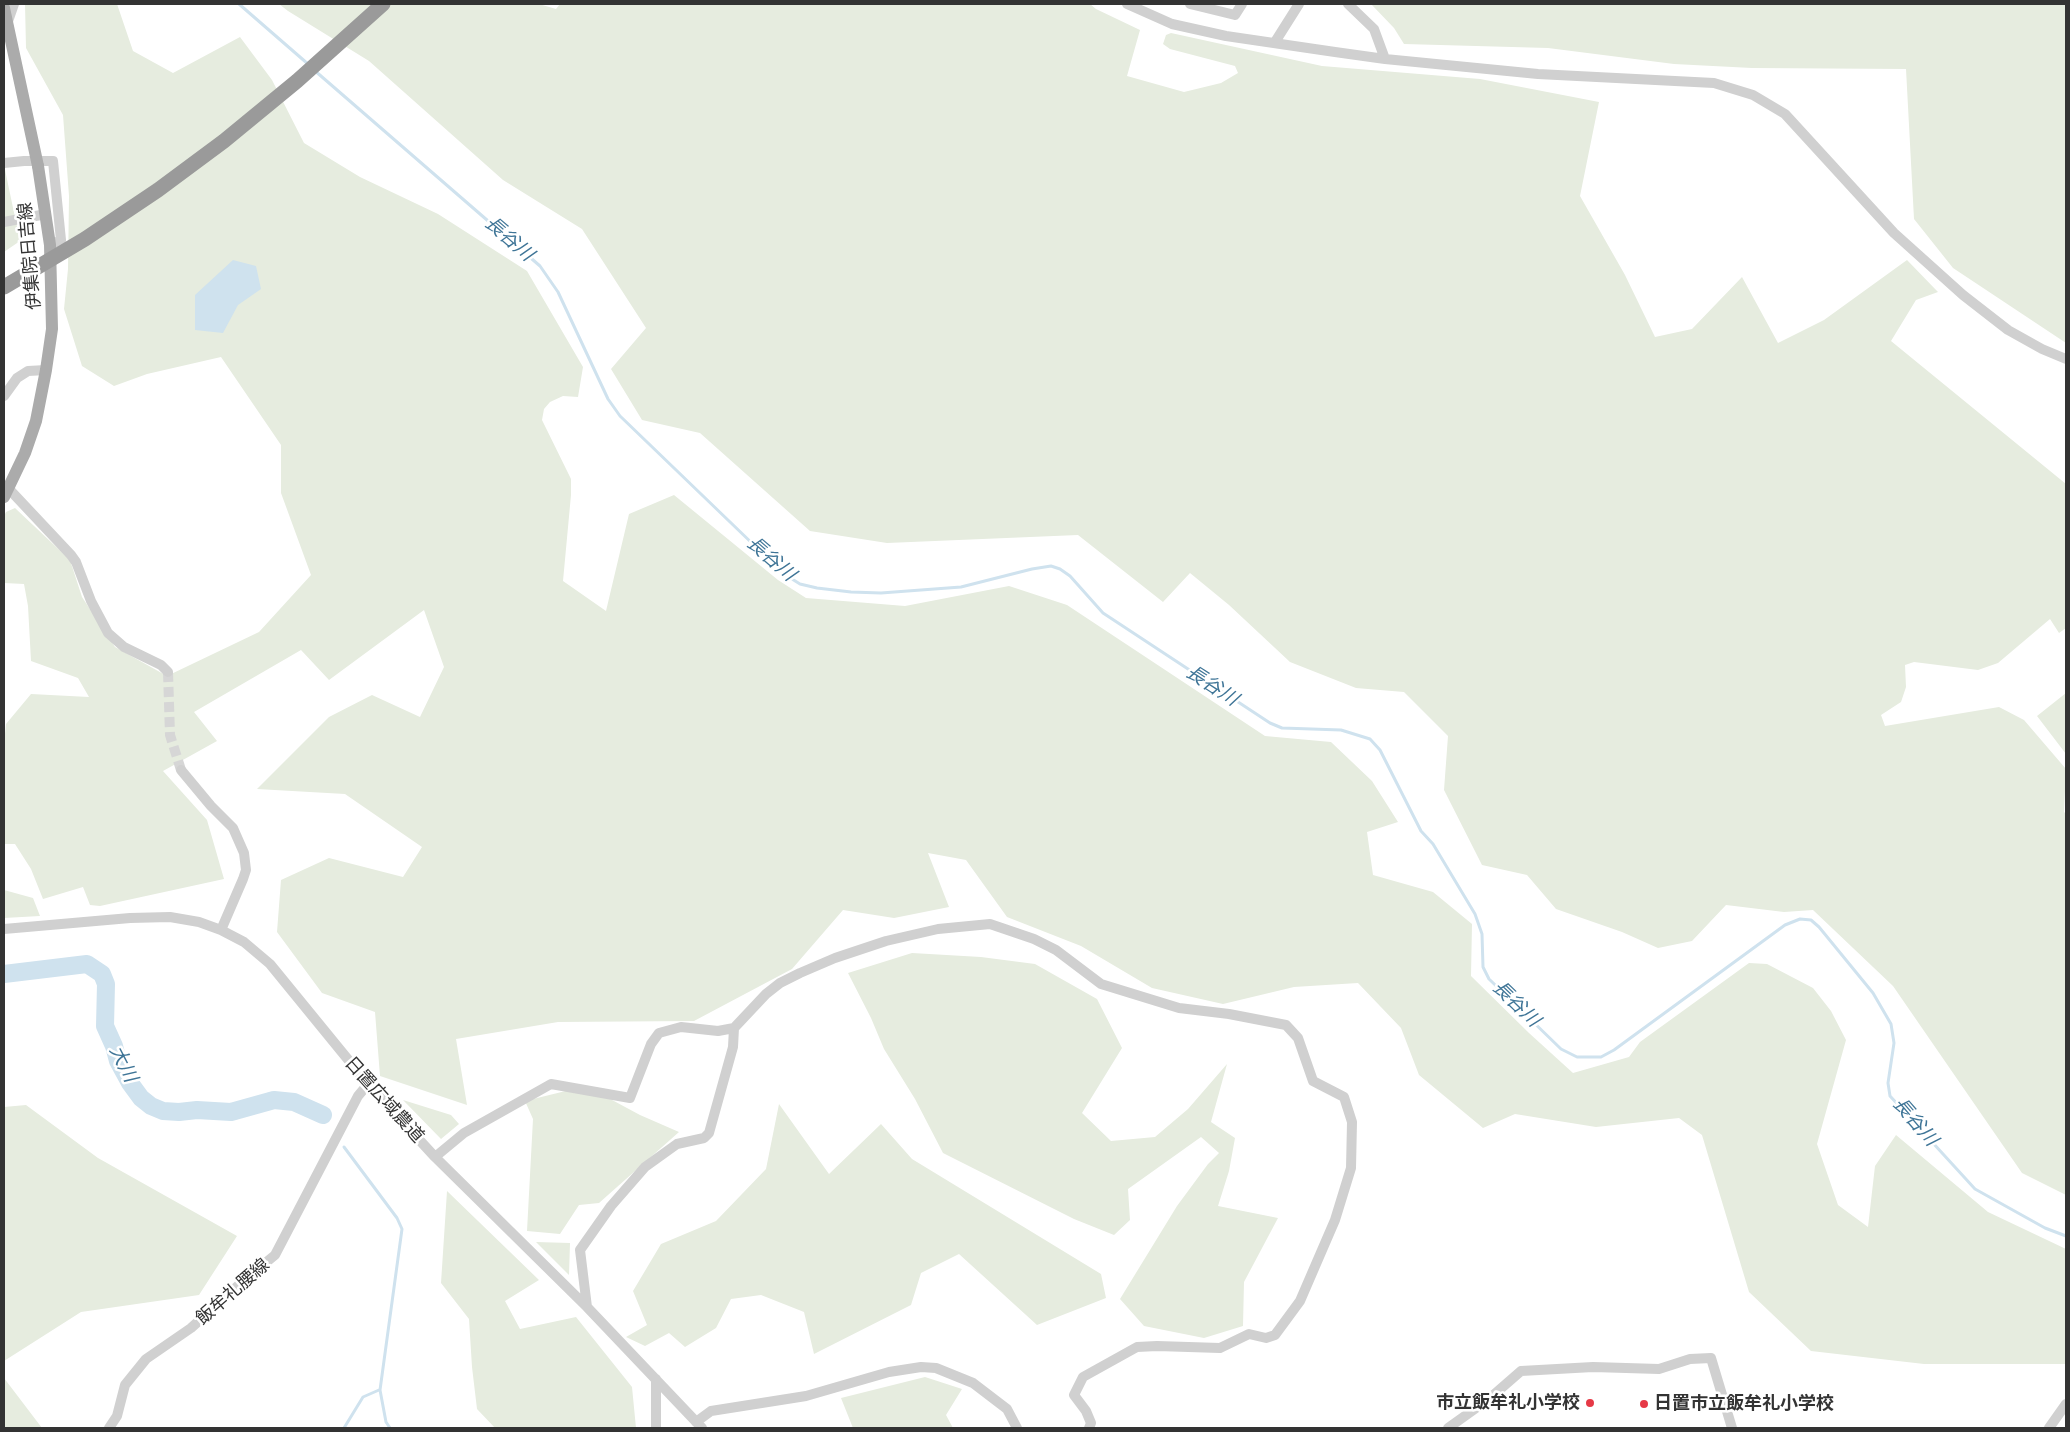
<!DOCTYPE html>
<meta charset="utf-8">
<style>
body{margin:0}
#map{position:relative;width:2070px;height:1432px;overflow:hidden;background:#fff;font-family:Rubik,sans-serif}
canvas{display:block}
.frame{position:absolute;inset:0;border:5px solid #333;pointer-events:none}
</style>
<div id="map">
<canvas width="2070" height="1432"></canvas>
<div class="frame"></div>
</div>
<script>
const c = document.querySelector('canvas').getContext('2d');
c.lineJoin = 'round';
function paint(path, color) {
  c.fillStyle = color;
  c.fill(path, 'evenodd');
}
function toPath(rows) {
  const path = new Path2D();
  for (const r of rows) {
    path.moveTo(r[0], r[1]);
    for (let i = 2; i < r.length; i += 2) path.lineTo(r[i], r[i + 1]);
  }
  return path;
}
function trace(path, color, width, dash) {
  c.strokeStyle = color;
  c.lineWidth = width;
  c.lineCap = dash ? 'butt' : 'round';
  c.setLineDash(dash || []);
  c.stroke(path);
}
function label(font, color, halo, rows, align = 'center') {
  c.font = font + ' Rubik,"Noto Sans JP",sans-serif';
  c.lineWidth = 5;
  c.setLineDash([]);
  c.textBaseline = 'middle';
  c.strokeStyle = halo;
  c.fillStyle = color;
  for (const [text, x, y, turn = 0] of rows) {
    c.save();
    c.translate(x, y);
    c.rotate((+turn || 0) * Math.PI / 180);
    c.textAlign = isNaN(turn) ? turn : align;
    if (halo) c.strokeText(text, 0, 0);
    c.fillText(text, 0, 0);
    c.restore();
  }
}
paint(toPath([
 [25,4,117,4,133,51,173,73,240,37,272,80,304,143,360,177,438,214,527,271,583,367,578,397,563,396,550,402,544,409,542,420,571,479,571,495,563,581,606,611,629,514,674,495,778,580,806,598,905,606,1009,586,1067,605,1265,736,1331,742,1372,781,1398,822,1367,832,1373,875,1433,892,1472,924,1471,976,1529,1033,1573,1073,1629,1057,1640,1042,1749,963,1767,964,1813,988,1831,1011,1846,1040,1817,1144,1838,1205,1868,1227,1875,1166,1896,1135,1988,1212,2066,1249,2066,1364,1924,1364,1811,1351,1749,1292,1702,1135,1679,1118,1596,1127,1515,1114,1483,1128,1419,1075,1401,1028,1358,983,1294,987,1223,1004,1152,988,1081,946,1007,917,966,860,928,853,949,907,894,918,843,910,792,969,694,1021,558,1022,456,1039,467,1105,380,1076,375,1012,322,993,277,932,281,880,329,858,403,877,422,847,345,794,257,789,329,717,372,695,420,717,444,667,424,610,329,680,301,650,194,712,217,741,163,771,207,820,224,879,100,906,90,905,83,887,43,899,31,869,15,844,4,844,4,744,6,724,31,694,89,697,78,678,31,661,28,606,24,584,4,583,4,516,6,512,15,508,70,560,82,597,115,647,167,676,259,632,311,575,281,493,281,445,221,357,147,374,114,386,82,366,64,309,68,269,69,196,63,115,26,48],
 [279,4,539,4,556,9,560,4,1090,4,1096,9,1140,30,1127,76,1184,92,1221,83,1238,73,1235,66,1170,49,1163,44,1166,35,1171,33,1322,66,1480,79,1599,102,1580,196,1625,275,1655,337,1692,329,1742,277,1778,343,1824,320,1907,260,1938,292,1916,300,1891,341,2066,484,2066,628,2059,633,2050,619,1998,663,1978,670,1914,662,1905,665,1906,687,1901,702,1881,715,1885,726,1999,707,2024,720,2066,769,2064,812,2066,814,2066,1195,2022,1173,1893,986,1813,910,1784,912,1726,905,1692,941,1658,948,1622,932,1556,909,1527,875,1482,865,1444,790,1448,736,1404,692,1356,688,1290,662,1229,605,1190,573,1163,602,1078,535,887,543,810,531,700,433,642,420,611,369,646,328,582,229,503,180,369,61,288,11],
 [1371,4,2066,4,2066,343,1953,268,1914,219,1906,69,1752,68,1674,64,1548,48,1404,44,1394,28],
 [4,165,20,241,4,252],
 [2066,693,2066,754,2037,716],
 [4,890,33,898,40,916,4,918],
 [912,953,981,957,1035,964,1097,999,1122,1048,1082,1113,1111,1141,1155,1137,1188,1109,1227,1064,1211,1122,1235,1138,1229,1171,1218,1206,1278,1218,1244,1282,1243,1326,1204,1338,1144,1326,1120,1299,1177,1206,1208,1164,1219,1153,1201,1137,1128,1189,1130,1220,1114,1235,1074,1219,943,1153,915,1099,884,1049,871,1018,848,973],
 [586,1086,640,1115,679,1132,599,1203,579,1205,560,1234,527,1231,533,1119,525,1101],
 [403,1100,451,1115,459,1124,441,1139],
 [779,1104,829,1174,881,1124,912,1159,1101,1274,1106,1298,1037,1325,959,1254,921,1273,911,1305,814,1354,804,1312,761,1295,731,1299,716,1328,685,1347,669,1333,645,1346,626,1337,647,1325,633,1291,661,1244,716,1221,766,1169],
 [26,1105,98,1158,237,1236,199,1295,81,1312,4,1361,4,1107],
 [447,1191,539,1280,505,1301,520,1329,576,1317,632,1387,636,1428,495,1428,477,1409,472,1367,469,1319,441,1283],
 [536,1242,570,1243,569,1275],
 [925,1377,962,1389,946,1415,953,1428,853,1428,841,1398],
 [4,1378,42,1428,4,1428]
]), '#e6ecdf');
paint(toPath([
 [233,260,256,266,261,289,238,305,223,333,195,330,195,295]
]), '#cfe2ee');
trace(toPath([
 [239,4,308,64],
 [314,70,540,266,558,292,608,399,620,416,784,574,800,584,817,588,851,592,881,593,961,587,1032,569,1051,566,1060,569,1070,576,1103,613,1270,723,1282,728,1341,730,1370,739,1380,750,1421,831,1433,844,1475,914,1482,934,1483,967,1489,979,1561,1049,1577,1057,1601,1057,1614,1050,1785,925,1800,919,1811,920,1819,927,1873,993,1891,1024,1894,1043,1888,1083,1890,1096,1975,1189,2045,1228,2066,1236],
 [344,1147,397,1218,402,1229,380,1390,386,1422,390,1428],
 [344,1428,363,1397,379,1390]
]), '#cfe2ee', 3);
trace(toPath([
 [4,974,87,964,102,974,106,984,105,1026,114,1046,118,1061,130,1083,141,1098,151,1106,163,1111,179,1112,197,1110,231,1112,274,1100,294,1102,323,1115]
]), '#cfe2ee', 18);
trace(toPath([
 [168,672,170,735,181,770]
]), '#d6d6d6', 10, [10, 5]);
trace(toPath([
 [1127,4,1172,24,1226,36,1335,52,1385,59,1538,74,1714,83,1753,95,1785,114,1894,233,1963,295,2008,330,2042,349,2066,359],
 [1190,4,1235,15,1242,4],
 [1348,4,1374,29,1385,59],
 [7,24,14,4],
 [1275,42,1299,4],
 [4,163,24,161,53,161,61,240,50,245],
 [4,222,46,214],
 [4,396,17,378,28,371,46,370],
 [9,489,71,555,76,562,91,601,108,633,124,647,161,665,168,672],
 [181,770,211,806,233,828,244,853,246,870,243,879,221,930],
 [4,929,130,918,170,917,199,922,221,930,244,942,270,964,368,1084,435,1157,587,1307,702,1428],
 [435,1157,464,1133,551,1084,630,1098,651,1044,659,1033,681,1027,718,1031,734,1028],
 [587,1307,580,1250,611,1206,645,1167,677,1144,704,1138,709,1133,733,1047,734,1028,766,994,780,983,800,973,835,958,886,941,938,929,990,924,1034,939,1056,950,1101,984,1179,1008,1229,1014,1286,1025,1298,1038,1313,1081,1344,1097,1352,1122,1351,1168,1335,1220,1300,1301,1275,1335,1266,1338,1249,1334,1220,1348,1157,1346,1137,1347,1083,1377,1074,1395,1086,1411,1091,1423,1089,1428],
 [656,1379,656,1428],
 [696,1422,711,1411,806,1396,889,1372,921,1367,936,1368,973,1383,1007,1409,1017,1428],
 [109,1428,117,1416,125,1385,146,1359,191,1328,241,1283,275,1255,358,1096,368,1084],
 [1448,1428,1490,1398,1521,1371,1593,1367,1659,1369,1690,1359,1711,1358,1732,1428],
 [2049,1428,2066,1404]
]), '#d0d0d0', 10);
trace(toPath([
 [4,497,25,453,36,421,46,370,52,329,50,245,38,166]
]), '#ababab', 12);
trace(toPath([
 [4,8,38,166]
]), '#ababab', 12);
trace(toPath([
 [4,287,85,239,158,190,224,141,297,81,383,4]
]), '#9a9a9a', 15);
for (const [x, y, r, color] of [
 [1590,1403,5,"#e63946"],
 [1644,1404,5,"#e63946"]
]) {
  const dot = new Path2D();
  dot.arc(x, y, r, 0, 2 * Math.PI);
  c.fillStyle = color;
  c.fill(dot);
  trace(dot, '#fff', 2);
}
label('18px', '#333', '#fff', [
 ["伊集院日吉線",30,256,-95],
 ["日置広域農道",384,1100,48],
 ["飯牟礼腰線",233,1292,-41]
]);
label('bold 18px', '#333', '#fff', [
 ["市立飯牟礼小学校",1580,1403],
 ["日置市立飯牟礼小学校",1654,1404,"left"]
], 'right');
label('italic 19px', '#3f7597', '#fff', [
 ["長谷川",509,239,41],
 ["長谷川",771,559,41],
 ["長谷川",1212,686,33],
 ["長谷川",1516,1004,44],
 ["大川",123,1064,63],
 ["長谷川",1915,1122,49]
]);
</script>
